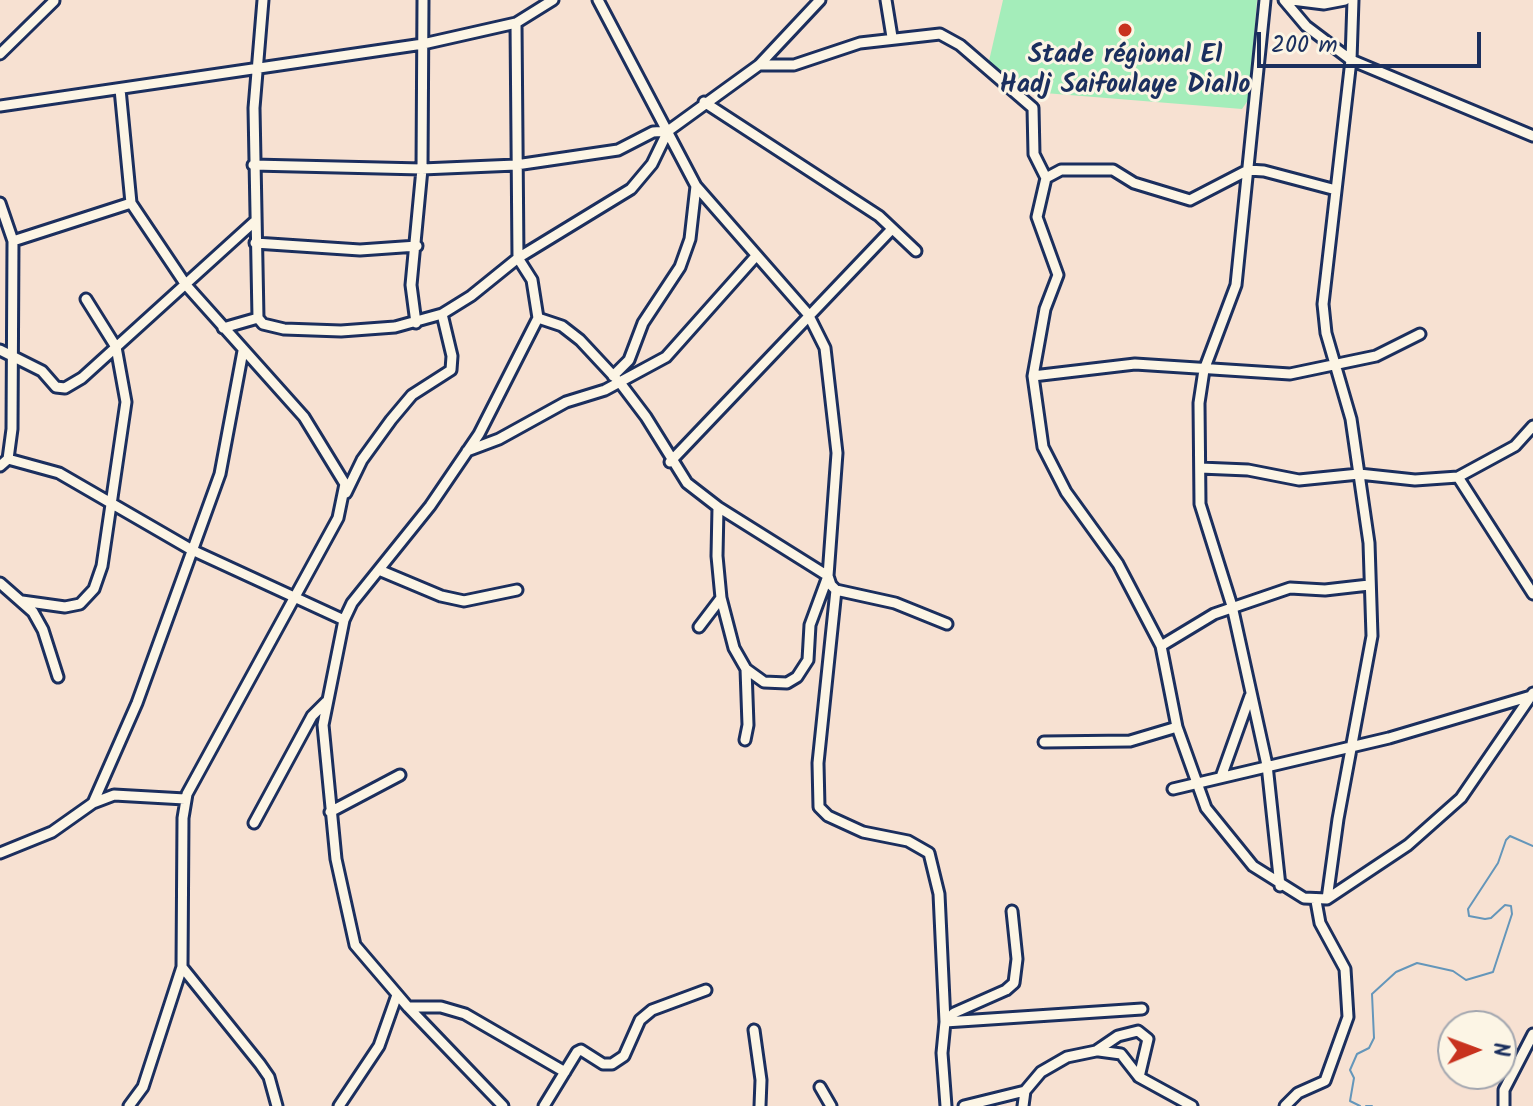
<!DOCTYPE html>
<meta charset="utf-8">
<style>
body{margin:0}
#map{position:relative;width:1533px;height:1106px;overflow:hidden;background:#f7e1d2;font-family:Kalam,sans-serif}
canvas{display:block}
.north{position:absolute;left:1437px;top:1010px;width:80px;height:80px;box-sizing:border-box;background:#fcf5e5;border:2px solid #a2a6af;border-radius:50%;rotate:89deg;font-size:22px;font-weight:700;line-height:32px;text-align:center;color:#1b2f5e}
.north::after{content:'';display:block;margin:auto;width:28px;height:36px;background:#c8321e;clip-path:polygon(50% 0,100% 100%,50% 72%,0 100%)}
.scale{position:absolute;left:1257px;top:32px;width:224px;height:36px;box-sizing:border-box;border:4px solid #1b2f5e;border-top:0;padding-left:10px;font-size:24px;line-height:28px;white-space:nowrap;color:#1b2f5e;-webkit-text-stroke:6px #fcf5e5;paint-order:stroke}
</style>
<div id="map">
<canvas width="1533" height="1106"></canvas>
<div class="north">N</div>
<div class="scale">200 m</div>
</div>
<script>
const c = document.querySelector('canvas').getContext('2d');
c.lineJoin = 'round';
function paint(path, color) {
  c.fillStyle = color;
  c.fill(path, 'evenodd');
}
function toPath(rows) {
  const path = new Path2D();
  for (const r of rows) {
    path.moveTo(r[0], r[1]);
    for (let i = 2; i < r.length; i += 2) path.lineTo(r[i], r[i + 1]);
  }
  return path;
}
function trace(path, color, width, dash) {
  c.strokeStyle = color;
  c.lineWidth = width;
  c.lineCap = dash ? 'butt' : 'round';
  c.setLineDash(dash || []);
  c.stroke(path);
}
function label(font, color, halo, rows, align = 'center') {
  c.font = font + ' Kalam,sans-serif';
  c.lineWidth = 6;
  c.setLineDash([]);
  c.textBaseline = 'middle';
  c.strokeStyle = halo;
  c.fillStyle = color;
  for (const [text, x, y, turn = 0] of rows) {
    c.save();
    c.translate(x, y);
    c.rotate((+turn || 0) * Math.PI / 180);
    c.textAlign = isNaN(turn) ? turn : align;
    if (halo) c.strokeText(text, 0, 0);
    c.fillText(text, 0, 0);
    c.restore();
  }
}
paint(toPath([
 [1003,0,1257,0,1249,99,1242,109,1020,91,989,61]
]), '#a4edba');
trace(toPath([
 [1360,1106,1350,1101,1354,1078,1350,1070,1357,1054,1369,1048,1374,1038,1372,994,1396,972,1417,963,1453,971,1466,980,1493,972,1512,914,1511,906,1505,905,1491,918,1485,919,1469,916,1468,909,1498,863,1506,840,1510,836,1533,846],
 [1366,1106,1372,1106]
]), '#6496ba', 2);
const minor = toPath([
 [263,0,254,108,258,318,263,324,284,329,341,331,395,327,442,314,471,296,518,258,631,189,652,164,668,131,759,65,820,0],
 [598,0,696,186,808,314,825,348,837,453,828,576,831,585,836,590,895,603,947,624],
 [886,0,892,37],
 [1265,0,1236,285,1204,370,1199,403,1200,504,1232,606,1267,765,1280,886],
 [1284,0,1306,26,1351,60,1533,136],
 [1292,0,1324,4,1345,0],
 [0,54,54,1],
 [759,65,794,65,860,43,940,34,960,45,1033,108,1034,154,1046,178],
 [120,89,131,203,186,285,304,417,345,484,338,518,187,794,183,818,182,967,260,1064,269,1077,277,1106],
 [704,102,879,216,916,251],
 [0,106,423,44,516,23,553,0],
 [253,165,422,169,516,165,618,150,653,132,668,131],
 [1336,190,1264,171,1248,170,1190,200,1134,183,1113,170,1061,170,1046,178,1037,217,1058,275,1045,309,1033,376,1043,447,1066,492,1118,564,1161,646,1177,727,1206,808,1253,866,1304,898,1327,899,1408,845,1461,798,1533,693],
 [0,203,13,241,12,429,8,459],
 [13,241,131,203],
 [255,243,360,250,417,246],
 [538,318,562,326,580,340,621,384,646,417,687,483,718,507,828,576,810,625,808,660,797,677,787,683,764,682,746,669,734,648,721,598],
 [416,323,411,285,422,169,423,0],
 [223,328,258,318],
 [0,350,42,371,56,387,65,388,82,378,254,222],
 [613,376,629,360,643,323,680,267,690,239,696,186],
 [1033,376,1135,364,1290,374,1376,356,1420,334],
 [467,451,499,439,566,402,605,390,666,357,756,256],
 [670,462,892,229],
 [0,466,8,459,59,473,192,550,344,620],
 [1200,468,1248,470,1299,480,1359,474,1415,480,1458,477,1515,446,1533,426],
 [1458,477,1533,594],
 [346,493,362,460,391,420,412,395,451,370,452,356,442,314],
 [379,570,441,596,464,601,517,590],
 [0,583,33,612,43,630,58,677],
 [836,590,818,763,819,807,828,816,863,832,908,841,929,853,939,894,945,1022,1142,1009],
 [22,601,65,607,80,604,94,589,102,566,126,402,116,347,86,299],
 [699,627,721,598,717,556,718,507],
 [1161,646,1214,614,1290,588,1325,590,1369,585],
 [745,740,748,725,746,669],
 [1044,742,1130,741,1177,727],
 [1221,777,1250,696],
 [1173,789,1389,738,1531,696],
 [93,803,137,703,220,474,243,351],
 [330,812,400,775],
 [254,823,312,716,326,702],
 [0,853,52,832,93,803,114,795,185,799],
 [1327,899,1338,819,1372,636,1369,543,1351,419,1326,333,1323,304,1351,60,1353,0],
 [408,1007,441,1007,465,1014,565,1072],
 [754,1030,761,1080,760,1106],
 [1099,1051,1121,1054,1139,1077],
 [820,1087,831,1106],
 [129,1106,143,1087,182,967],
 [339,1106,379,1046,397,995],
 [503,1106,408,1007,355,945,336,859,323,725,344,620,352,603,430,506,479,434,538,318,532,280,518,258,516,23],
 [544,1106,577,1052,581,1050,603,1064,612,1064,624,1056,640,1020,652,1010,706,990],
 [946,1106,942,1053,945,1022,954,1013,1006,990,1014,983,1017,959,1012,911],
 [964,1106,1025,1091],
 [1023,1106,1025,1091,1041,1072,1067,1057,1096,1051,1118,1036,1138,1031,1148,1039,1139,1077,1192,1106],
 [1285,1106,1298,1093,1325,1081,1348,1017,1345,969,1320,923,1316,901],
 [1504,1106,1504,1090,1533,1034]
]);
trace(minor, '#1b2f5e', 15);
trace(minor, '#fcf5e5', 9);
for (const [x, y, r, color] of [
 [1125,30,8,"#c8321e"]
]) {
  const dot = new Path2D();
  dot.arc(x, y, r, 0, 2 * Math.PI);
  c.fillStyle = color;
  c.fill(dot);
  trace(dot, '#fcf5e5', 3);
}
label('bold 26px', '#1b2f5e', '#fcf5e5', [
 ["Stade régional El",1125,58],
 ["Hadj Saifoulaye Diallo",1125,88]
]);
</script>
